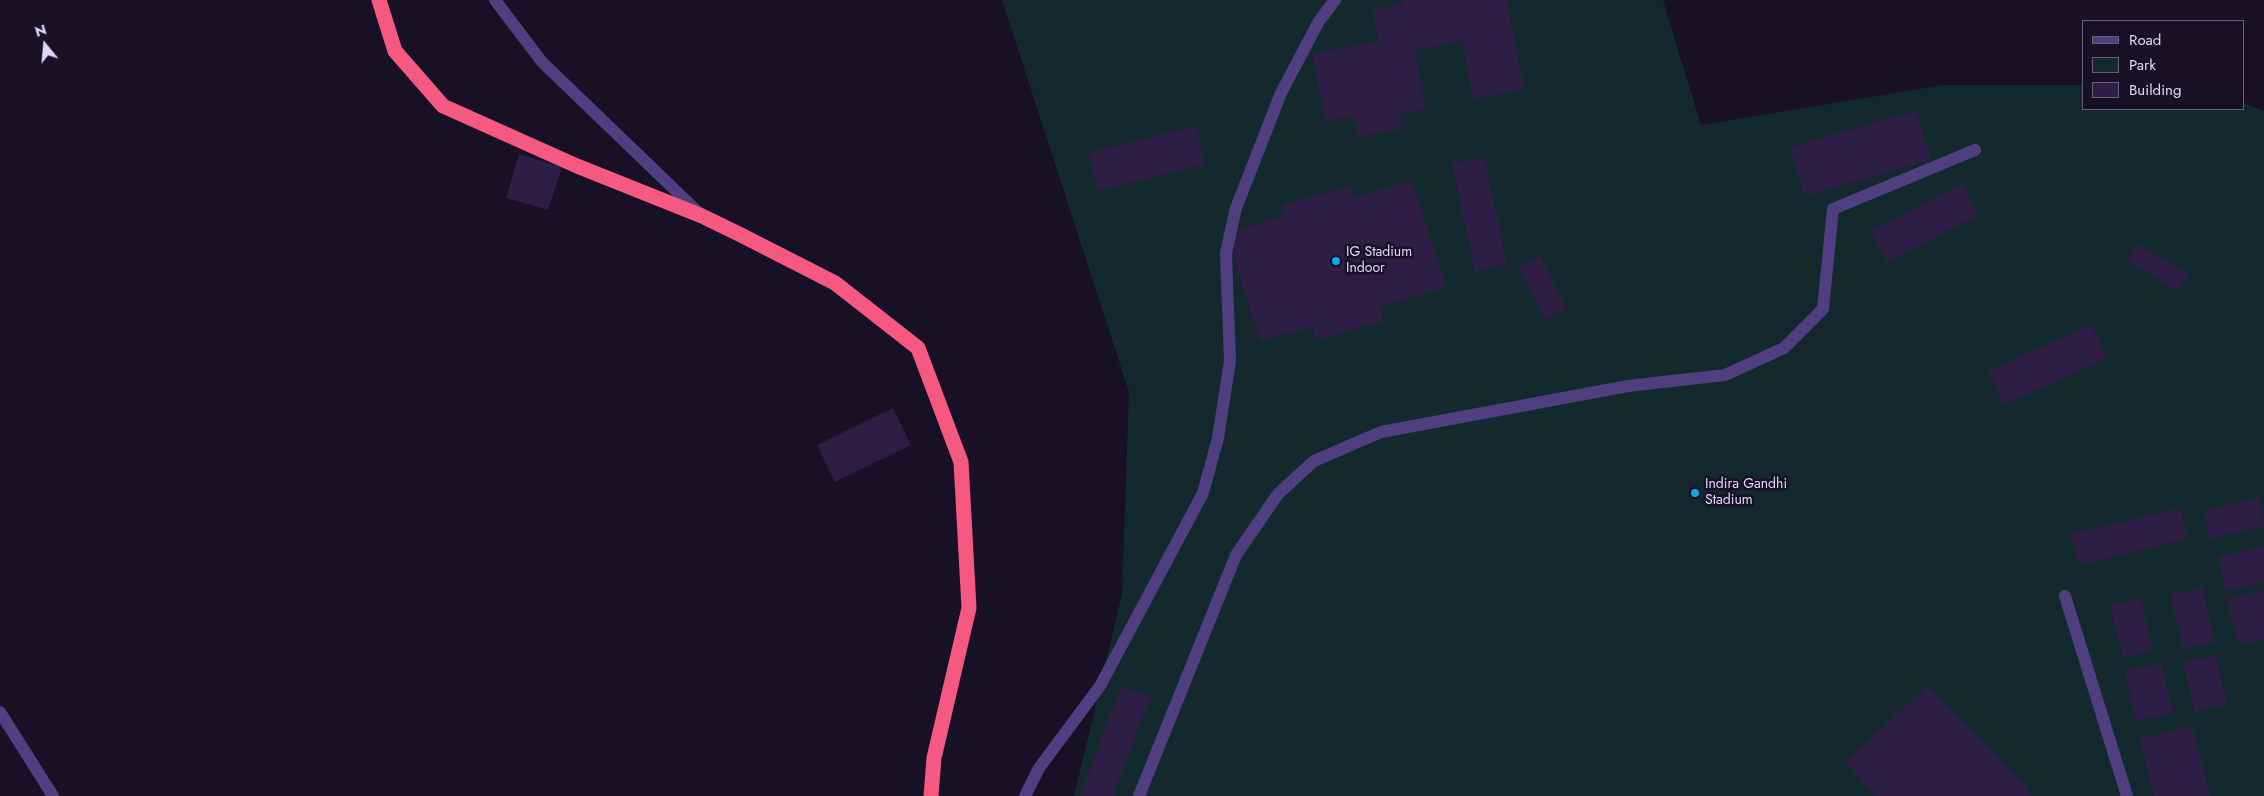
<!DOCTYPE html>
<style>
body{margin:0}
#map{position:relative;width:2264px;height:796px;overflow:hidden;background:#181024;font-family:Jost,sans-serif}
canvas{display:block}
.legend{position:absolute;left:2082px;top:20px;width:162px;height:90px;box-sizing:border-box;background:#181024;border:1px solid #695f7b;margin:0;padding:6px 9px;list-style:none;font-size:15px;color:#e3d5fd}
.legend li{display:flex;align-items:center;gap:10px;height:25px}
.legend b{width:25px;border:1px solid #695f7b}
.north{position:absolute;left:20px;top:20px;width:50px;height:50px;-webkit-text-stroke:4px #181024;paint-order:stroke;rotate:343deg;font-size:14px;font-weight:700;line-height:20px;text-align:center;color:#e3d5fd}
.north::after{content:'';display:block;margin:auto;width:18px;height:22px;background:#e3d5fd;clip-path:polygon(50% 0,100% 100%,50% 72%,0 100%)}
</style>
<div id="map">
<canvas width="2264" height="796"></canvas>
<ul class="legend">
<li><b style="height:6px;background:#4f3e80"></b>Road</li>
<li><b style="height:14px;background:#13292e"></b>Park</li>
<li><b style="height:14px;background:#2e1d44"></b>Building</li>
</ul>
<div class="north">N</div>
</div>
<script>
const c = document.querySelector('canvas').getContext('2d');
c.lineJoin = 'round';
function paint(path, color) {
  c.fillStyle = color;
  c.fill(path, 'evenodd');
}
function toPath(rows) {
  const path = new Path2D();
  for (const r of rows) {
    path.moveTo(r[0], r[1]);
    for (let i = 2; i < r.length; i += 2) path.lineTo(r[i], r[i + 1]);
  }
  return path;
}
function trace(path, color, width, dash) {
  c.strokeStyle = color;
  c.lineWidth = width;
  c.lineCap = dash ? 'butt' : 'round';
  c.setLineDash(dash || []);
  c.stroke(path);
}
function label(font, color, halo, rows, align = 'center') {
  c.font = font + ' Jost,sans-serif';
  c.lineWidth = 5;
  c.setLineDash([]);
  c.textBaseline = 'middle';
  c.strokeStyle = halo;
  c.fillStyle = color;
  for (const [text, x, y, turn = 0] of rows) {
    c.save();
    c.translate(x, y);
    c.rotate((+turn || 0) * Math.PI / 180);
    c.textAlign = isNaN(turn) ? turn : align;
    if (halo) c.strokeText(text, 0, 0);
    c.fillText(text, 0, 0);
    c.restore();
  }
}
paint(toPath([
 [1002,0,1663,0,1701,125,1943,85,2083,85,2083,109,2243,109,2243,103,2264,111,2264,796,1074,796,1122,594,1129,392]
]), '#13292e');
paint(toPath([
 [1402,0,1507,0,1524,89,1473,99,1462,41,1415,50,1426,109,1399,114,1402,129,1358,137,1353,116,1325,121,1312,54,1379,41,1372,10,1403,4],
 [1916,111,1931,160,1804,196,1790,147],
 [1196,126,1205,164,1098,191,1088,153],
 [519,154,562,167,548,210,506,198],
 [1484,157,1507,264,1475,271,1452,164],
 [1411,180,1446,287,1380,307,1384,321,1316,340,1313,327,1260,341,1226,234,1284,215,1282,205,1351,186,1354,198],
 [1963,184,1979,215,1887,262,1871,231],
 [2138,244,2188,274,2178,291,2128,261],
 [1540,256,1566,309,1545,319,1519,267],
 [2091,324,2107,358,2004,405,1989,371],
 [893,408,911,445,835,482,817,445],
 [2259,497,2264,526,2210,539,2204,511],
 [2180,508,2187,539,2079,565,2071,534],
 [2264,546,2264,582,2226,591,2218,557],
 [2202,587,2215,642,2184,650,2170,595],
 [2264,590,2264,639,2239,645,2227,599],
 [2140,598,2153,650,2123,658,2110,605],
 [2215,655,2227,704,2195,712,2183,663],
 [2161,663,2173,713,2136,721,2124,671],
 [1927,686,2021,781,2031,796,1876,796,1846,762],
 [1121,687,1150,697,1113,796,1080,796],
 [2192,726,2210,796,2154,796,2140,739]
]), '#2e1d44');
trace(toPath([
 [495,0,542,62,700,214],
 [2065,596,2127,796],
 [0,712,53,796],
 [1025,796,1039,768,1100,686,1203,493,1218,438,1230,361,1226,253,1236,208,1281,93,1319,21,1335,0],
 [1139,796,1236,555,1278,494,1314,461,1381,432,1628,386,1725,375,1784,348,1823,309,1833,209,1975,150]
]), '#4f3e80', 12);
trace(toPath([
 [379,0,395,51,443,106,577,166,702,216,741,235,835,283,918,348,961,462,969,608,934,758,931,796]
]), '#f55880', 15);
for (const [x, y, r, color] of [
 [1336,261,5,"#0ea6f0"],
 [1695,493,5,"#0ea6f0"]
]) {
  const dot = new Path2D();
  dot.arc(x, y, r, 0, 2 * Math.PI);
  c.fillStyle = color;
  c.fill(dot);
  trace(dot, '#181024', 2);
}
label('14px', '#e3d5fd', '#181024', [
 ["IG Stadium",1346,253],
 ["Indoor",1346,269],
 ["Indira Gandhi",1705,485],
 ["Stadium",1705,501]
], 'left');
</script>
